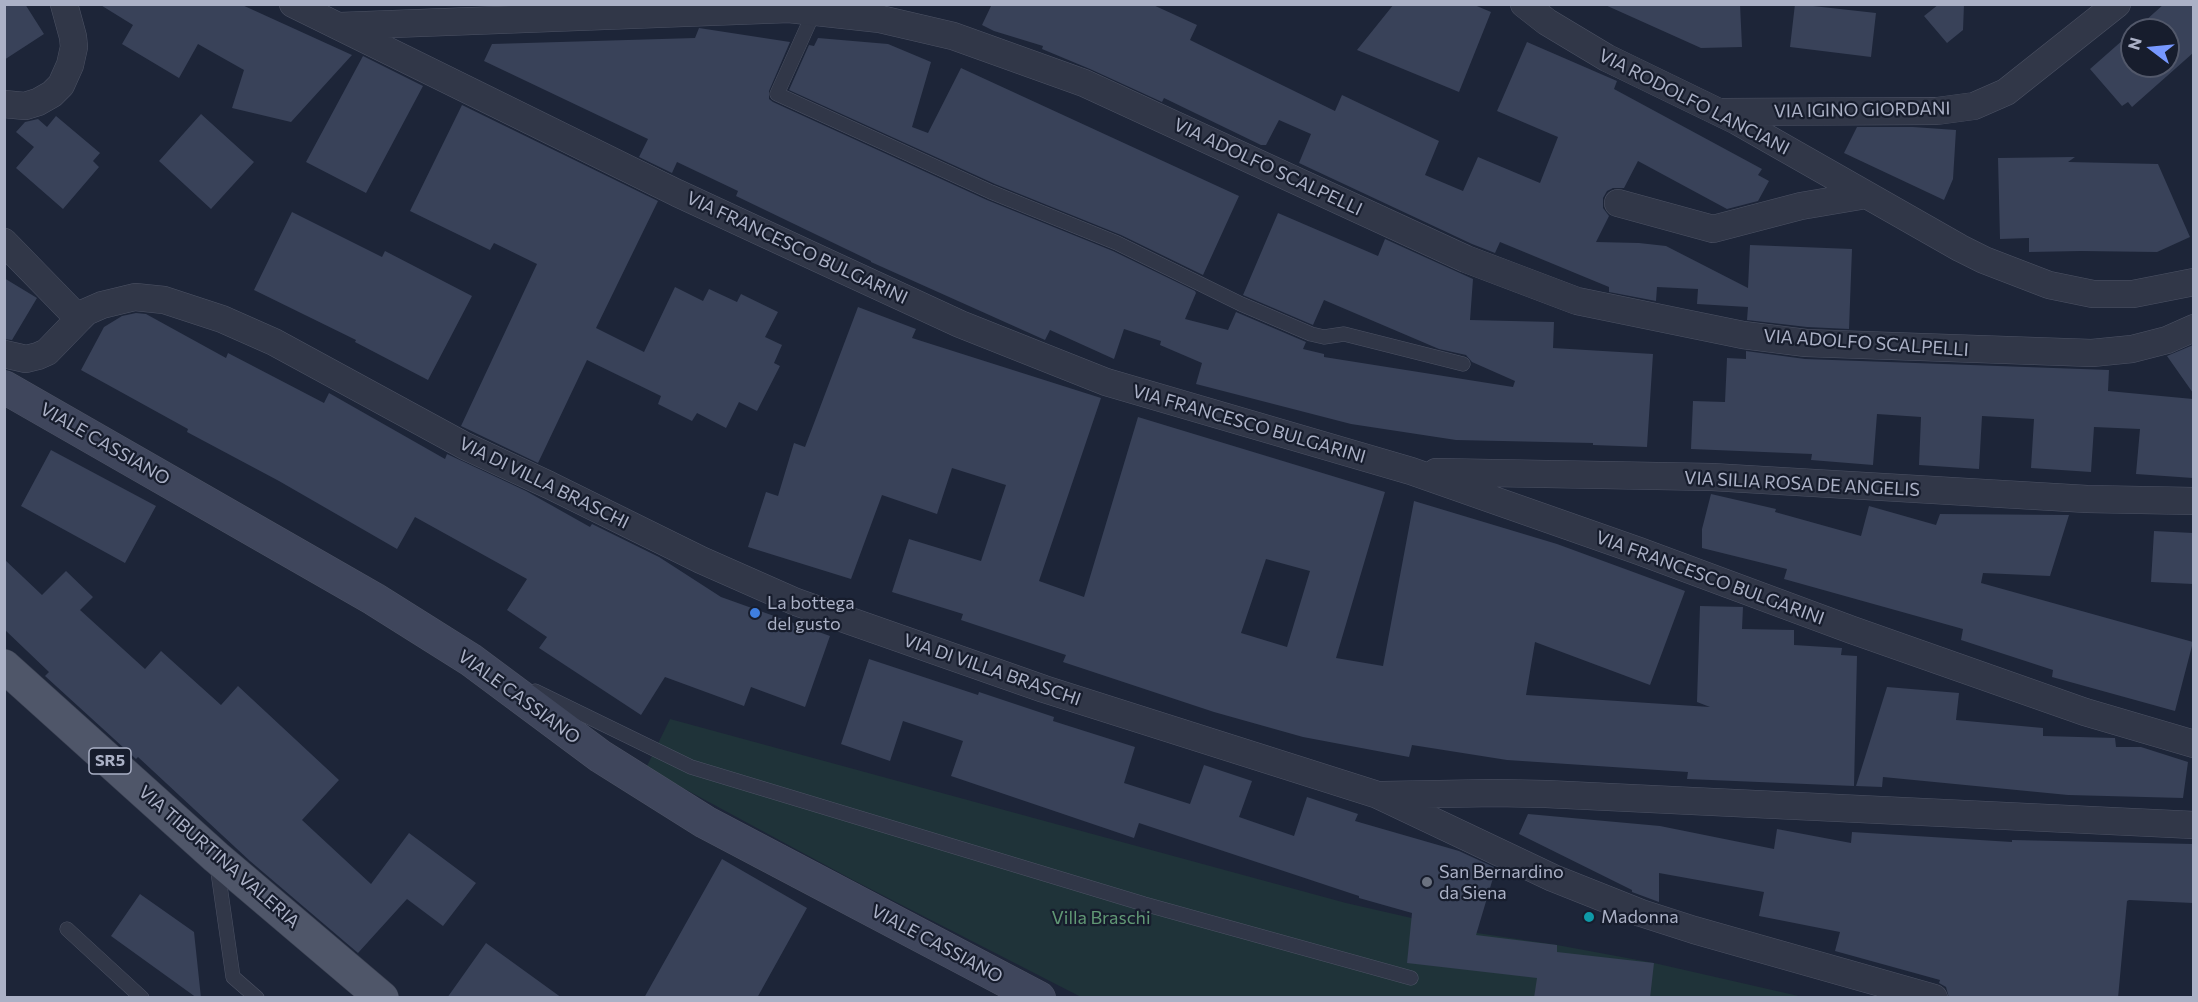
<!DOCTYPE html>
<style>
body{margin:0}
#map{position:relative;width:2198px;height:1002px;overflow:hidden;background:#1d2538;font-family:Commissioner,sans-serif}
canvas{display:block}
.frame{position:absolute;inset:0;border:6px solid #abb1c6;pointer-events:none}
.north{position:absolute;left:2120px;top:18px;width:60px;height:60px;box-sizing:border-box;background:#171d2d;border:2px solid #52586a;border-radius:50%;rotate:286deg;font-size:16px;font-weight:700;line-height:24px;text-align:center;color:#abb1c6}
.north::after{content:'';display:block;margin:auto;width:21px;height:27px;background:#7798ff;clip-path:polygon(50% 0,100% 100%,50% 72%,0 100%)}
</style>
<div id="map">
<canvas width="2198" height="1002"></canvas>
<div class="frame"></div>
<div class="north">N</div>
</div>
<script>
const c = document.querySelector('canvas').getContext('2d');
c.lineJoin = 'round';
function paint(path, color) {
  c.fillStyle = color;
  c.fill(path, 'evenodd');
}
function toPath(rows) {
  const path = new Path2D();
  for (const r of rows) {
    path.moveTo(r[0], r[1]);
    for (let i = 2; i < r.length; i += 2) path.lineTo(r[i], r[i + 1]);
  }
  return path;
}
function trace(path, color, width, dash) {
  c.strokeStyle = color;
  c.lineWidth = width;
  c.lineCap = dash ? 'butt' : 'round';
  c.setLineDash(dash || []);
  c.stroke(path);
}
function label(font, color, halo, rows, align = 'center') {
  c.font = font + ' Commissioner,sans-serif';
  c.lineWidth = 4.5;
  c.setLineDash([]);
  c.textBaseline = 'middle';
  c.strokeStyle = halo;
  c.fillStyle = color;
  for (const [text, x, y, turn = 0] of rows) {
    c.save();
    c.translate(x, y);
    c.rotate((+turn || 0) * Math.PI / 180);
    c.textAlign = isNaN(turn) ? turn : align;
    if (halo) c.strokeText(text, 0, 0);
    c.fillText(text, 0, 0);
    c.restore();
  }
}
paint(toPath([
 [670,719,1346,903,1477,933,1557,945,1654,963,1803,997,1081,997,853,880,646,768]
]), '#1f3339');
paint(toPath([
 [4,4,25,4,44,34,4,60],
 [99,4,240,4,352,55,291,122,232,108,244,70,198,44,179,78,122,44,133,25],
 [992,4,1151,4,1197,25,1190,40,1335,111,1342,95,1439,141,1425,175,1463,191,1478,157,1540,183,1558,137,1497,111,1527,42,1617,81,1614,89,1762,169,1758,175,1769,181,1758,201,1727,209,1638,161,1624,188,1613,188,1607,191,1603,198,1603,208,1609,216,1596,242,1639,243,1666,246,1748,288,1750,245,1852,249,1849,329,1807,327,1747,320,1748,307,1697,304,1698,289,1657,287,1656,301,1609,292,1609,287,1500,242,1495,253,1472,244,1299,163,1311,134,1279,120,1266,145,1261,145,1164,98,1162,102,1090,69,1042,49,1043,46,994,31,982,25],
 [1394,4,1472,4,1491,12,1459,92,1357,50],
 [1603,4,1740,4,1742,47,1701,48],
 [1795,4,1876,13,1871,57,1790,47],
 [1939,4,1964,4,1963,30,1947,43,1924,16],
 [2164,4,2193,4,2193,53,2132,107,2128,102,2122,106,2090,69,2132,32,2132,66,2168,66,2168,30,2135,30],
 [699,28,790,42,769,91,769,99,773,102,987,200,1113,251,1195,291,1196,293,1185,319,1228,330,1236,312,1306,342,1303,349,1324,354,1324,357,1513,387,1515,381,1472,362,1466,355,1439,349,1324,300,1313,325,1243,295,1278,213,1378,256,1385,239,1473,279,1470,320,1554,322,1553,348,1653,354,1647,447,1593,445,1593,443,1456,440,1351,424,1196,384,1202,363,1160,345,1161,341,1124,329,1114,359,1050,330,1045,340,871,262,871,261,736,196,738,191,677,162,672,173,639,157,648,139,484,61,492,44,695,38],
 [818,38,888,44,931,62,912,127,928,133,961,68,1239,196,1203,275,1121,235,995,184,789,90,809,45,814,46],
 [363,56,423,86,366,193,306,162],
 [462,105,658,201,596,328,644,352,675,287,703,301,709,289,737,302,741,294,778,312,765,337,782,345,774,363,780,366,757,411,739,402,726,428,697,413,692,421,658,404,661,396,587,360,538,463,461,426,537,264,494,243,490,250,410,211],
 [201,114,254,162,211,209,159,161],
 [56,116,100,153,93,161,99,167,63,209,16,168,34,147,16,132,25,122,38,119,47,127],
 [1857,127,1913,127,1956,130,1953,179,1944,200,1844,153],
 [2075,157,2068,162,2158,164,2190,237,2157,252,2081,251,2029,252,2029,238,2000,239,1998,158],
 [292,212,382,257,385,251,472,296,428,380,355,342,356,340,254,290],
 [4,278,37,298,12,340,4,339],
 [858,307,916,329,912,338,1101,398,1039,581,1084,597,1138,417,1385,492,1336,658,1383,666,1414,501,1557,544,1685,591,1650,685,1535,642,1526,695,1710,707,1697,702,1700,606,1743,607,1742,629,1794,630,1794,645,1842,648,1841,655,1857,656,1854,786,1687,779,1688,772,1507,760,1412,745,1409,757,1303,737,1214,712,1063,662,1066,655,961,620,963,614,892,592,909,539,981,561,1006,485,952,468,937,514,882,495,851,579,748,547,766,492,778,496,794,443,805,447],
 [1266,559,1310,571,1287,647,1241,633],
 [136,313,146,314,226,358,228,353,324,403,329,393,445,459,447,454,526,491,590,527,592,524,659,557,721,597,830,636,805,707,751,687,744,706,665,677,641,715,539,648,547,637,507,610,527,579,415,517,397,549,279,481,187,432,188,429,81,370,104,327,122,316],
 [2193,345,2193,393,2167,356],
 [1746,351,1805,359,2109,370,2108,391,2193,399,2193,478,2136,474,2140,429,2094,427,2091,472,2031,468,2034,419,1982,416,1979,469,1919,465,1921,417,1877,414,1873,465,1811,460,1812,454,1691,449,1693,401,1725,402,1727,358,1746,359],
 [51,450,156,506,125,563,21,506],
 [1711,494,1776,509,1775,512,1861,536,1869,506,1936,525,1940,514,2069,515,2050,576,1983,573,1981,583,2193,642,2175,711,2052,677,2053,670,1961,640,1963,629,1784,579,1787,569,1702,548,1702,529],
 [2154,531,2193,533,2193,584,2151,582],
 [4,559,42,595,66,571,93,597,80,610,145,669,161,651,221,705,238,686,339,780,302,820,371,884,409,833,476,883,443,926,407,899,358,953,250,861,138,757,136,759,45,676,49,672,4,629],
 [869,659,978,695,979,692,1054,717,1053,721,1135,747,1124,783,1190,804,1204,765,1252,781,1239,817,1294,836,1307,797,1358,814,1355,821,1459,851,1496,868,1476,935,1557,945,1557,952,1654,963,1650,998,1534,998,1537,978,1407,963,1412,913,1359,898,1359,896,1139,823,1134,838,951,776,963,741,903,721,890,761,841,744],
 [1887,687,1959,693,1956,720,2043,728,2043,736,2115,738,2116,747,2141,747,2188,762,2183,798,2068,795,1883,777,1882,787,1856,786],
 [1528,814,1660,826,1774,849,1777,829,1851,843,1852,832,2012,842,2012,840,2193,844,2193,903,2129,900,2127,901,2118,998,1949,998,1946,987,1939,983,1940,980,1835,951,1840,932,1759,916,1764,892,1659,873,1659,902,1632,892,1632,890,1519,834],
 [722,859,807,908,757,998,644,998],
 [140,894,194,932,201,998,197,998,111,936],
 [486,943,562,998,447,998]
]), '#394259');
const lane = toPath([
 [814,12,777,94,991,192,1117,243,1241,304,1311,334,1324,337,1344,334,1463,364],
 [535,691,691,767,1144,904,1411,978],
 [217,865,233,977,257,998],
 [67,929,142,998]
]);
const street = toPath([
 [293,4,677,193,815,257,960,324,1106,382,1411,471,1639,551,1852,630,2085,712,2194,744],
 [1524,4,1547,22,1607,58,1737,121,1960,248,1984,260,2049,285,2093,294,2133,294,2194,282],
 [340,26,789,9,880,19,953,36,1084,83,1466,259,1577,301,1743,335,1806,343,2092,353,2132,349,2167,340,2194,328],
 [4,104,25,106,38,102,52,94,61,85,70,65,74,47,73,37,64,4],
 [1722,112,1937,111,1974,106,2006,92,2117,4],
 [1618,203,1713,229,1801,206,1866,195],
 [4,242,79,319,47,352,38,356,26,359,4,354],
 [79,319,86,312,102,305,135,297,164,300,222,319,274,342,465,446,549,485,701,560,796,602,1044,689,1378,795,1553,878,1641,913,1694,930,1934,998],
 [1436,472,1712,477,2087,499,2194,501],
 [1383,795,1495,793,1546,794,2194,825]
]);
const secondary = toPath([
 [4,387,374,599,471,660,600,756,705,822,1039,998]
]);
const primary = toPath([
 [4,666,216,857,382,998]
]);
trace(lane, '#4c5264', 15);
trace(street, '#4c5264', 28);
trace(secondary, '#4c5264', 34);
trace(primary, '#3b4152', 34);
trace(lane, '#313748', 14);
trace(street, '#313748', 27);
trace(secondary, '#3f465c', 33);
trace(primary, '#4f5669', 33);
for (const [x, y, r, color] of [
 [755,613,6,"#3f7fe0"],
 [1427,882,6,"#6b7280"],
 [1589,917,6,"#0f9aa8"]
]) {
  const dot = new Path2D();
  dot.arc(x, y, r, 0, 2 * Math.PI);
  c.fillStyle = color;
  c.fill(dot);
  trace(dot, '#171d2d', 2);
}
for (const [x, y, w] of [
 [110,761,42]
]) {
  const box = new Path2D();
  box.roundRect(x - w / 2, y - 13, w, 26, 4.5);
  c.fillStyle = '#171d2d';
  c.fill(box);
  trace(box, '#abb1c6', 1.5);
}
label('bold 16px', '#abb1c6', null, [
 ["SR5",110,761]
]);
label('18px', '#abb1c6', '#171d2d', [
 ["VIA RODOLFO LANCIANI",1694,102,27],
 ["VIA IGINO GIORDANI",1862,110,-1],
 ["VIA ADOLFO SCALPELLI",1268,167,25],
 ["VIA FRANCESCO BULGARINI",797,248,25],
 ["VIA ADOLFO SCALPELLI",1866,343,4],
 ["VIA FRANCESCO BULGARINI",1249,424,16],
 ["VIALE CASSIANO",105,444,30],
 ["VIA DI VILLA BRASCHI",544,483,26],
 ["VIA SILIA ROSA DE ANGELIS",1802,484,3],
 ["VIA FRANCESCO BULGARINI",1710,578,20],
 ["VIA DI VILLA BRASCHI",992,670,19],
 ["VIALE CASSIANO",519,697,36],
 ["VIA TIBURTINA VALERIA",219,857,41],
 ["VIALE CASSIANO",937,944,28]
]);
label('18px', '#abb1c6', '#171d2d', [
 ["La bottega",767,603],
 ["del gusto",767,624],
 ["San Bernardino",1439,872],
 ["da Siena",1439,893],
 ["Madonna",1601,917]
], 'left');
label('18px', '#619875', '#171d2d', [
 ["Villa Braschi",1101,918]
]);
</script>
